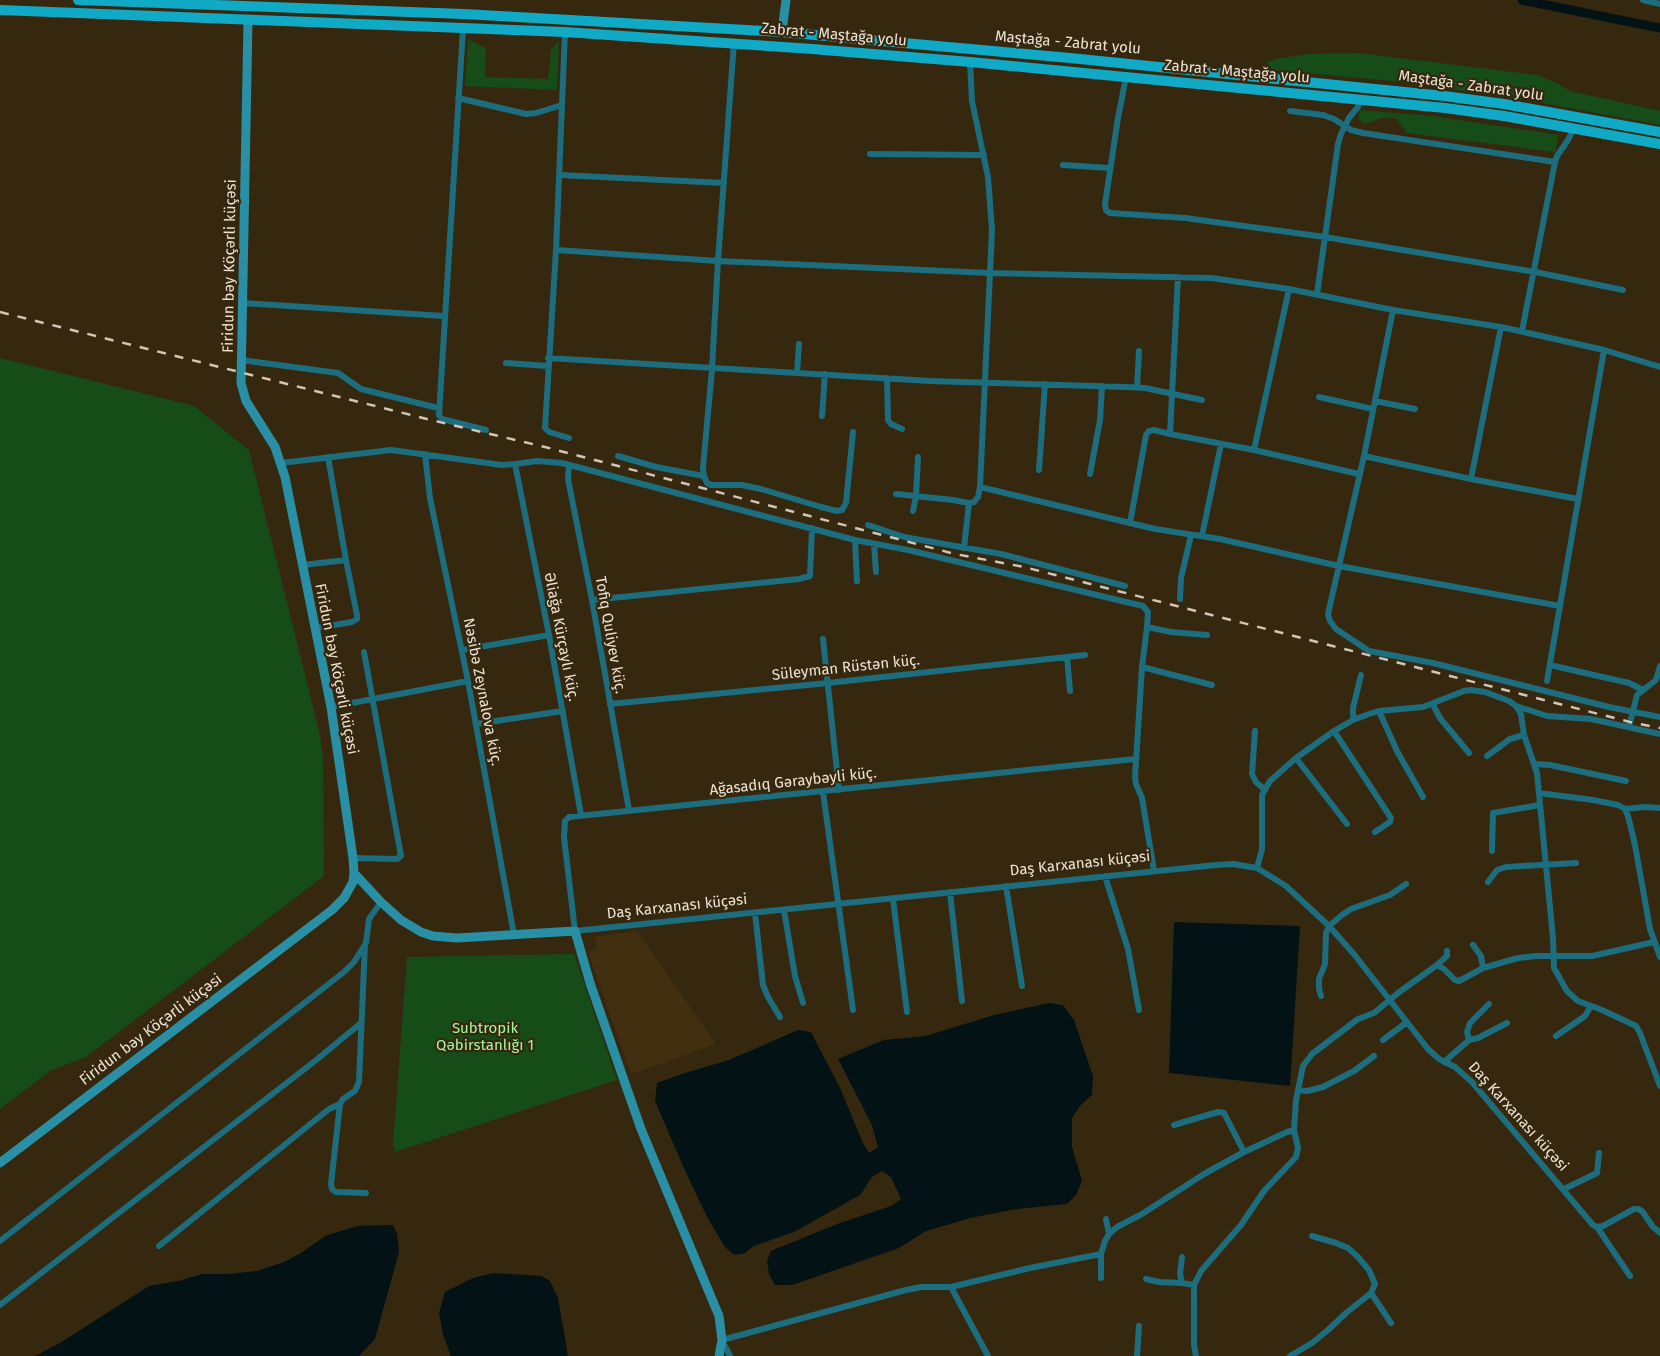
<!DOCTYPE html>
<meta charset="utf-8">
<style>
body{margin:0}
canvas{display:block;background:#36270f}
</style>
<canvas width="1660" height="1356"></canvas>
<script>
const c = document.querySelector('canvas').getContext('2d');
c.lineJoin = 'round';
function paint(path, color) {
  c.fillStyle = color;
  c.fill(path, 'evenodd');
}
function toPath(rows) {
  const path = new Path2D();
  for (const r of rows) {
    path.moveTo(r[0], r[1]);
    for (let i = 2; i < r.length; i += 2) path.lineTo(r[i], r[i + 1]);
  }
  return path;
}
function trace(path, color, width, dash) {
  c.strokeStyle = color;
  c.lineWidth = width;
  c.lineCap = dash ? 'butt' : 'round';
  c.setLineDash(dash || []);
  c.stroke(path);
}
function label(font, color, halo, rows, align = 'center') {
  c.font = font + ' "Fira Sans",sans-serif';
  c.lineWidth = 4.5;
  c.setLineDash([]);
  c.textBaseline = 'middle';
  c.strokeStyle = halo;
  c.fillStyle = color;
  for (const [text, x, y, turn = 0] of rows) {
    c.save();
    c.translate(x, y);
    c.rotate((+turn || 0) * Math.PI / 180);
    c.textAlign = isNaN(turn) ? turn : align;
    if (halo) c.strokeText(text, 0, 0);
    c.fillText(text, 0, 0);
    c.restore();
  }
}
paint(toPath([
 [637,931,716,1044,631,1074,588,952,598,948,595,937]
]), '#422f0f');
paint(toPath([
 [468,39,486,48,485,77,548,79,551,49,559,41,557,90,465,86],
 [1359,53,1537,75,1557,83,1570,91,1660,111,1660,125,1527,100,1392,81,1273,70,1267,63,1275,59,1308,54],
 [1360,110,1433,116,1559,135,1555,152,1407,133,1396,118,1382,118,1365,124,1358,119],
 [0,358,194,406,249,450,320,735,323,756,324,876,86,1057,50,1071,0,1109],
 [574,954,617,1080,395,1152,393,1145,407,957]
]), '#154c17');
paint(toPath([
 [1174,922,1300,926,1290,1086,1169,1073],
 [1049,1003,1063,1005,1074,1020,1093,1076,1092,1095,1080,1106,1072,1118,1072,1147,1082,1181,1076,1195,1067,1204,1017,1209,970,1218,926,1231,899,1248,792,1285,775,1285,769,1274,767,1261,771,1251,837,1224,891,1206,901,1199,891,1177,882,1171,872,1177,860,1195,794,1232,754,1246,745,1253,734,1255,725,1247,707,1217,683,1166,655,1101,657,1083,685,1073,729,1060,798,1030,811,1032,840,1088,863,1143,869,1153,878,1147,872,1125,838,1059,884,1040,926,1036,994,1015],
 [393,1225,397,1234,399,1252,375,1339,359,1356,35,1356,60,1343,149,1286,178,1281,202,1274,227,1274,257,1271,284,1262,301,1253,325,1236,357,1226],
 [494,1273,541,1276,550,1281,558,1298,568,1356,451,1356,443,1335,439,1313,445,1292,473,1278]
]), '#031214');
trace(toPath([
 [1522,0,1660,28]
]), '#031214', 9);
trace(toPath([
 [1643,0,1660,4],
 [463,29,439,415,442,419,486,430],
 [565,32,556,250,545,428,549,432,569,438],
 [734,42,718,261,712,369,703,468,704,476,707,483,711,485,742,485,761,489,821,507,837,511,842,510,846,503,853,432],
 [1126,77,1118,118,1105,204,1106,210,1110,213,1185,218,1325,237,1535,272,1623,290],
 [458,98,526,114,536,113,562,105],
 [1290,111,1323,115,1334,119,1351,130,1363,133,1555,162],
 [870,154,984,155],
 [1063,165,1110,168],
 [560,175,724,183],
 [556,250,718,261,990,273,1211,278,1289,289,1393,310,1501,327,1604,350,1660,367],
 [1317,294,1338,144,1341,134,1349,118,1358,107,1360,99],
 [243,303,444,316],
 [1393,310,1364,456,1328,614,1330,621,1336,629,1369,651,1433,663,1609,707,1660,717],
 [1522,331,1555,162,1557,156,1568,140,1574,128],
 [548,358,930,381,1126,387,1145,388,1202,400],
 [241,360,338,373,361,389,438,408],
 [506,363,548,366],
 [797,373,799,344],
 [887,378,888,420,891,424,902,429],
 [1137,387,1139,351],
 [1319,397,1373,409],
 [1375,401,1415,409],
 [822,416,825,374],
 [1170,434,1178,277],
 [1254,450,1289,289],
 [425,454,430,498,468,681,514,935],
 [618,456,656,467,704,476],
 [1364,456,1471,479,1578,499],
 [281,463,391,450,502,465,515,464,537,461,562,463,855,540,908,550,1143,606,1148,612,1147,627,1171,632,1207,635],
 [515,464,549,635,581,815],
 [569,465,568,479,592,600,629,810],
 [1039,470,1045,384],
 [1090,474,1100,420,1102,386],
 [1471,479,1501,327],
 [980,487,1155,529,1220,539,1339,566,1560,606],
 [896,494,953,500,969,503],
 [913,511,916,496,918,457],
 [1130,523,1146,435,1149,431,1154,430,1170,434,1254,450,1359,474],
 [868,525,904,537,1001,554,1125,586],
 [1202,536,1221,444],
 [855,540,857,581],
 [874,544,876,572],
 [964,548,969,503,974,502,978,497,980,487,992,230,988,177,972,101,970,62],
 [303,565,346,560],
 [1180,599,1181,578,1191,535],
 [592,600,799,579,810,576,812,528],
 [1147,627,1142,667,1135,777,1136,784,1142,798,1154,871],
 [316,628,352,622,357,619,357,615,346,560,328,457],
 [823,639,839,790],
 [462,650,549,635],
 [1067,657,1070,691],
 [1550,665,1629,683,1643,690],
 [1142,667,1212,685],
 [1547,681,1604,350],
 [610,704,828,683,1085,655],
 [1433,705,1440,718,1469,753],
 [1516,706,1521,714,1524,735,1537,773,1553,938,1554,968,1567,991,1578,1001,1602,1010,1636,1026,1640,1033,1660,1086],
 [331,707,468,681],
 [1379,711,1397,751,1423,797],
 [1353,720,1353,708,1361,675],
 [476,724,563,711],
 [1629,727,1637,695,1656,680,1660,666],
 [1255,731,1252,774,1256,782,1264,789],
 [1334,731,1391,818,1390,822,1375,832],
 [1487,756,1510,739,1524,735],
 [1296,758,1347,824],
 [1135,759,569,817,565,821,564,837,575,931,1216,865,1233,864,1257,868,1286,886,1329,926,1353,953,1428,1049,1439,1059,1455,1067,1472,1082,1593,1225,1597,1227,1603,1226,1634,1209,1638,1209,1642,1211,1653,1227,1660,1233],
 [1535,764,1550,765,1626,781],
 [823,792,853,1010],
 [1539,793,1593,800,1618,805,1625,809,1628,816,1635,845,1650,929,1660,957],
 [1625,809,1644,807,1660,808],
 [1492,851,1493,813,1540,805],
 [353,858,397,859,401,856,364,652],
 [1257,868,1262,849,1262,795,1270,781,1296,758,1334,731,1353,720,1369,714,1379,711,1423,707,1464,691,1471,690,1485,692,1509,701,1516,706,1547,716,1591,719,1660,734],
 [1105,876,1128,949,1139,1010],
 [1488,882,1497,870,1506,867,1576,863],
 [1006,886,1022,986],
 [950,892,962,1001],
 [893,899,907,1012],
 [784,910,795,976,803,1003],
 [755,913,763,985,768,997,780,1017],
 [365,944,359,1082,355,1091,343,1099,340,1104,331,1184,332,1189,336,1192,366,1193],
 [1473,945,1481,956,1483,968],
 [1437,965,1447,956,1447,951],
 [1321,996,1319,988,1319,979,1325,964,1326,933,1329,926,1342,915,1351,909,1390,895,1406,884],
 [1556,1036,1585,1016,1591,1006],
 [1383,1040,1407,1022],
 [1469,1040,1467,1032,1470,1023,1489,1004],
 [1444,1062,1469,1040,1478,1038,1507,1023],
 [1298,1090,1307,1091,1323,1087,1354,1071,1374,1056],
 [1174,1125,1218,1112,1224,1113,1244,1152],
 [1564,1189,1597,1173,1599,1153],
 [1106,1219,1109,1234],
 [1597,1227,1630,1276],
 [0,1241,344,972,354,962,366,943,369,919,381,902],
 [159,1246,329,1109,340,1104],
 [1101,1254,1101,1278],
 [1182,1257,1180,1274,1182,1283],
 [1146,1279,1159,1282,1182,1283,1194,1285],
 [951,1287,988,1356],
 [1371,1293,1391,1323],
 [0,1305,315,1061,361,1023],
 [730,1356,722,1340,906,1290,922,1287,951,1287,1030,1268,1101,1254,1105,1241,1109,1234,1117,1227,1142,1214,1204,1174,1244,1152,1287,1132,1294,1130],
 [1137,1356,1139,1326],
 [1196,1356,1194,1345,1194,1285,1201,1271,1241,1225,1264,1191,1296,1157,1298,1148,1294,1130,1296,1100,1303,1066,1312,1054,1358,1019,1374,1013,1398,993,1437,965,1444,969,1455,980,1459,981,1483,968,1518,958,1536,956,1592,956,1654,942],
 [1290,1356,1312,1343,1328,1330,1346,1313,1371,1293,1375,1284,1369,1270,1358,1257,1348,1248,1336,1243,1312,1236]
]), '#1c6d7d', 6);
trace(toPath([
 [782,32,786,0],
 [354,873,381,902,401,920,421,932,433,936,457,938,575,931,590,983,641,1129,719,1316,722,1340,719,1356],
 [0,1163,332,910,344,898,353,882,354,873,353,858,331,707,285,477,275,447,246,401,241,383,248,21]
]), '#298fa4', 9);
trace(toPath([
 [78,0,464,14,782,32,1070,58,1444,96,1504,104,1660,132],
 [0,10,565,32,812,49,970,62,1445,108,1504,116,1660,144]
]), '#10aac6', 10);
trace(toPath([
 [0,312,431,420,545,447,955,554,1024,567,1630,722,1660,728]
]), '#d1c6b7', 2.5, [9, 9]);
label('15px', '#ede3d5', '#36270f', [
 ["Zabrat - Maştağa yolu",834,35,5],
 ["Maştağa - Zabrat yolu",1068,43,5],
 ["Zabrat - Maştağa yolu",1237,72,5],
 ["Maştağa - Zabrat yolu",1471,86,8],
 ["Firidun bəy Köçərli küçəsi",230,266,-89],
 ["Tofiq Quliyev küç.",610,635,80],
 ["Əliağa Kürçaylı küç.",561,637,79],
 ["Süleyman Rüstən küç.",846,668,-6],
 ["Firidun bəy Köçərli küçəsi",336,669,79],
 ["Nəsibə Zeynalova küç.",482,692,79],
 ["Ağasadıq Gəraybəyli küç.",793,782,-6],
 ["Daş Karxanası küçəsi",1080,864,-6],
 ["Daş Karxanası küçəsi",677,907,-6],
 ["Firidun bəy Köçərli küçəsi",151,1030,-37],
 ["Daş Karxanası küçəsi",1518,1117,48]
]);
label('15px', '#a2f79f', '#36270f', [
 ["Subtropik",485,1029],
 ["Qəbirstanlığı 1",485,1046]
]);
</script>
